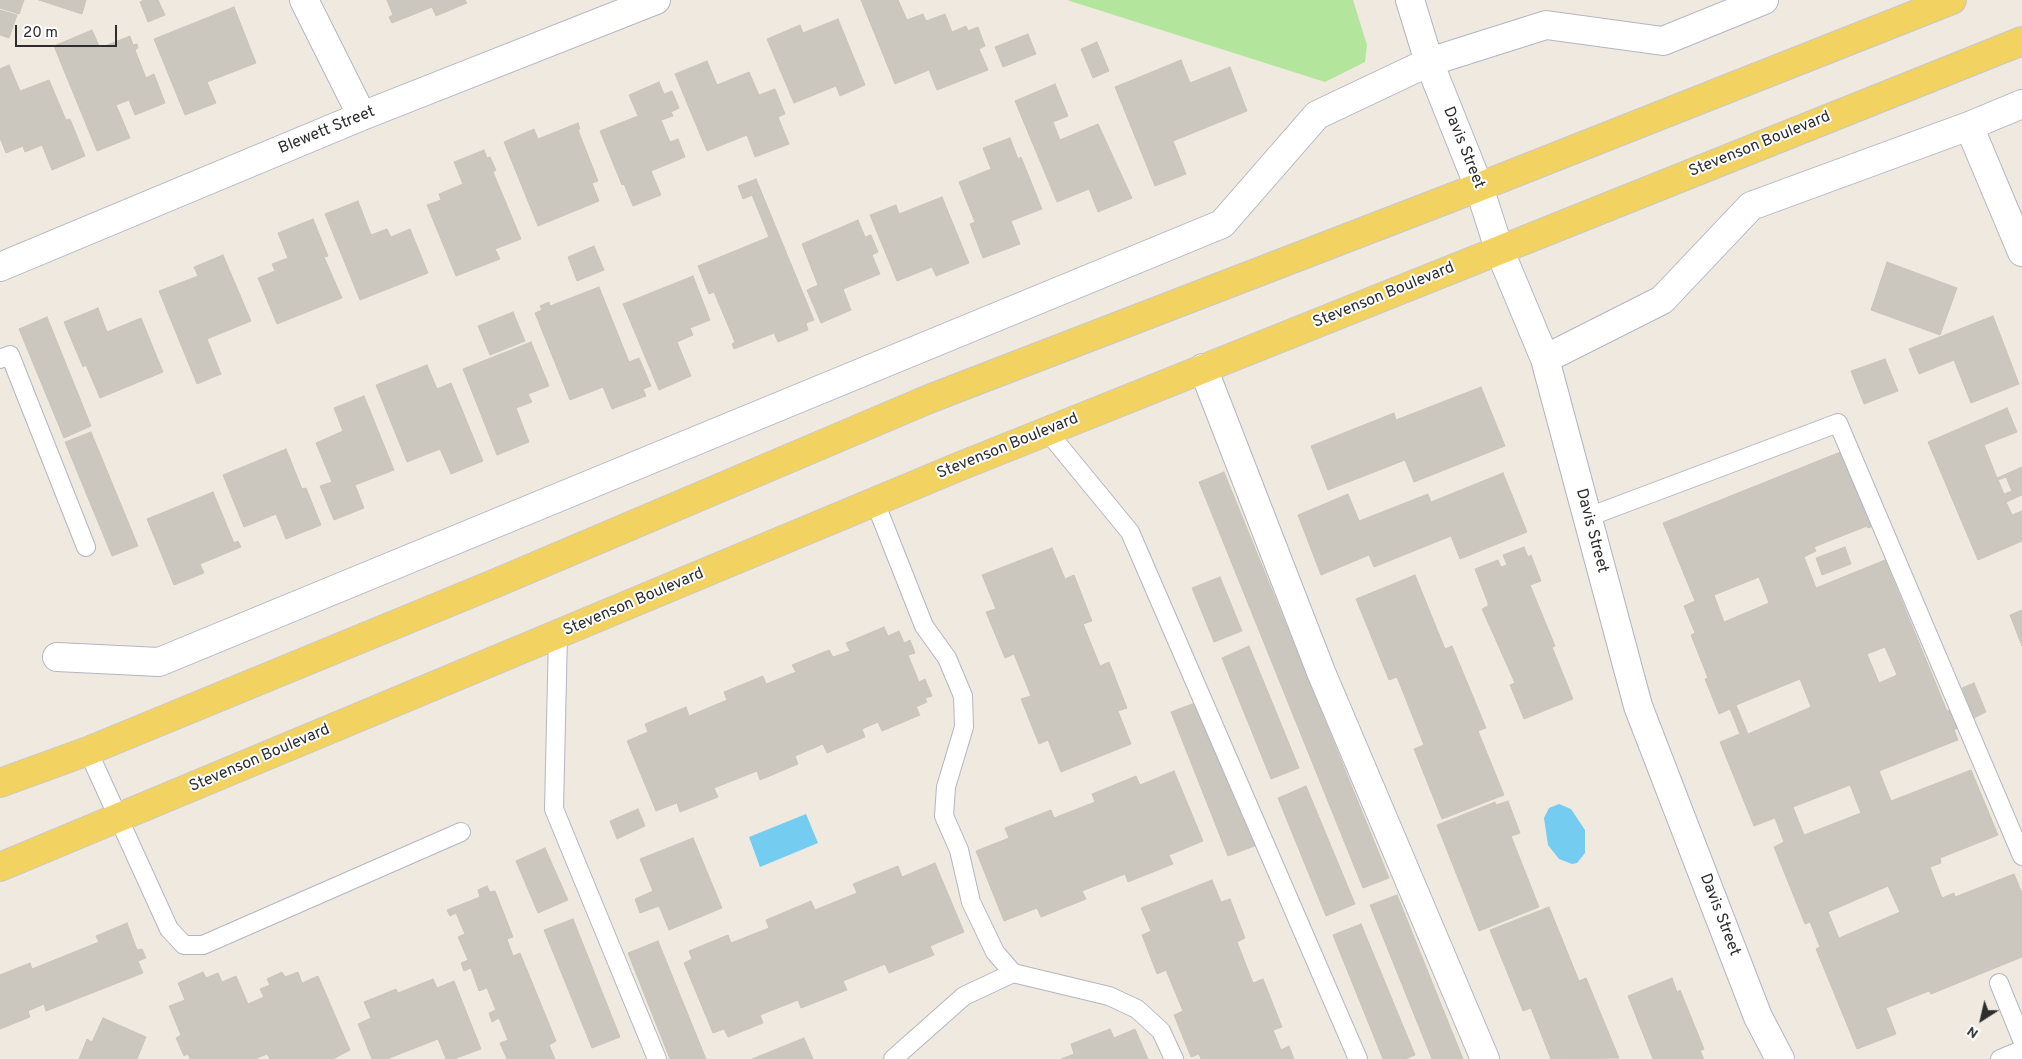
<!DOCTYPE html>
<style>
body{margin:0}
#map{position:relative;width:2022px;height:1059px;overflow:hidden;background:#efe9e0;font-family:Overpass,sans-serif}
canvas{display:block}
.north{position:absolute;left:1957px;top:994px;width:50px;height:50px;-webkit-text-stroke:4px #fff;paint-order:stroke;rotate:215deg;font-size:14px;font-weight:700;line-height:20px;text-align:center;color:#2d2d2d}
.north::after{content:'';display:block;margin:auto;width:18px;height:22px;background:#2d2d2d;clip-path:polygon(50% 0,100% 100%,50% 72%,0 100%)}
.scale{position:absolute;left:15px;top:25px;width:102px;height:22px;box-sizing:border-box;border:2px solid #2d2d2d;border-top:0;padding-left:6px;font-size:15px;line-height:18px;white-space:nowrap;color:#2d2d2d;-webkit-text-stroke:4px #fff;paint-order:stroke}
</style>
<div id="map">
<canvas width="2022" height="1059"></canvas>
<div class="north">N</div>
<div class="scale">20 m</div>
</div>
<script>
const c = document.querySelector('canvas').getContext('2d');
c.lineJoin = 'round';
function paint(path, color) {
  c.fillStyle = color;
  c.fill(path, 'evenodd');
}
function toPath(rows) {
  const path = new Path2D();
  for (const r of rows) {
    path.moveTo(r[0], r[1]);
    for (let i = 2; i < r.length; i += 2) path.lineTo(r[i], r[i + 1]);
  }
  return path;
}
function trace(path, color, width, dash) {
  c.strokeStyle = color;
  c.lineWidth = width;
  c.lineCap = dash ? 'butt' : 'round';
  c.setLineDash(dash || []);
  c.stroke(path);
}
function label(font, color, halo, rows, align = 'center') {
  c.font = font + ' Overpass,sans-serif';
  c.lineWidth = 4;
  c.setLineDash([]);
  c.textBaseline = 'middle';
  c.strokeStyle = halo;
  c.fillStyle = color;
  for (const [text, x, y, turn = 0] of rows) {
    c.save();
    c.translate(x, y);
    c.rotate((+turn || 0) * Math.PI / 180);
    c.textAlign = isNaN(turn) ? turn : align;
    if (halo) c.strokeText(text, 0, 0);
    c.fillText(text, 0, 0);
    c.restore();
  }
}
paint(toPath([
 [1067,0,1353,0,1367,45,1365,62,1325,82]
]), '#b4e59d');
paint(toPath([
 [1559,804,1571,809,1585,830,1585,853,1577,863,1572,864,1559,859,1548,845,1544,818,1549,808],
 [806,814,818,843,760,867,749,837]
]), '#74cdf0');
const building = toPath([
 [0,0,24,0,19,14,0,8,0,0],
 [39,0,86,0,82,14,39,0],
 [144,0,158,0,165,15,148,22,140,2,144,0],
 [387,0,465,0,467,3,436,16,432,7,392,23,389,17,393,15,387,0],
 [861,0,898,0,907,20,923,14,926,21,945,14,952,32,966,26,968,31,978,27,985,46,979,49,988,70,937,90,929,70,895,84,861,0],
 [234,7,256,63,207,82,216,103,185,115,154,39,234,7],
 [0,10,17,15,9,38,0,35,0,10],
 [838,19,865,85,840,96,836,86,794,103,767,39,800,25,803,33,838,19],
 [92,30,100,48,130,36,133,45,137,44,138,48,135,50,146,78,154,74,165,103,135,115,129,100,116,105,130,138,97,151,54,46,92,30],
 [1028,34,1036,54,1003,67,995,47,1028,34],
 [1097,42,1109,71,1093,78,1081,49,1097,42],
 [1181,60,1190,83,1230,67,1247,111,1173,141,1186,174,1155,186,1115,87,1181,60],
 [707,61,717,85,749,72,759,95,775,89,785,114,778,117,789,144,755,157,747,135,707,151,675,74,707,61],
 [9,65,20,91,49,80,66,120,70,119,85,156,52,170,42,145,25,152,23,146,6,153,0,138,0,69,9,65],
 [659,82,664,94,672,91,679,108,671,112,673,116,661,120,670,142,678,139,685,157,651,171,661,195,633,206,624,184,622,185,600,131,638,116,629,95,659,82],
 [1055,84,1068,116,1053,122,1060,140,1098,124,1132,198,1098,212,1089,189,1057,202,1015,101,1055,84],
 [578,123,580,129,578,130,598,181,592,183,599,201,538,226,504,142,534,129,538,139,578,123],
 [1010,138,1018,159,1021,157,1042,209,1011,221,1020,244,983,258,970,224,975,222,959,182,991,169,983,148,1010,138],
 [484,150,487,158,490,157,496,170,493,172,521,239,495,249,500,259,456,276,427,205,441,200,439,194,463,184,454,162,484,150],
 [756,179,814,320,806,323,808,330,778,342,774,333,734,349,732,344,735,342,714,292,709,294,698,266,769,237,752,195,743,199,738,186,756,179],
 [942,197,969,263,936,276,932,267,897,281,870,215,896,205,899,214,942,197],
 [358,201,371,235,387,229,391,237,410,229,428,273,360,300,325,214,358,201],
 [313,219,328,256,324,257,342,298,277,324,258,278,275,271,272,264,288,258,278,233,313,219],
 [858,220,865,237,871,235,878,252,872,255,880,274,843,289,851,310,821,323,807,290,818,285,802,244,858,220],
 [594,246,604,270,577,281,568,257,594,246],
 [223,255,251,321,207,339,221,374,197,384,159,291,198,276,194,267,223,255],
 [1887,262,1957,288,1940,335,1871,310,1887,262],
 [693,276,710,320,690,328,693,335,677,342,691,376,659,390,623,304,693,276],
 [599,287,629,362,639,358,651,386,643,389,646,396,612,409,603,387,570,400,535,313,542,310,540,306,549,302,550,306,599,287],
 [98,308,107,332,141,318,163,372,100,398,86,365,83,367,64,322,98,308],
 [513,312,525,341,490,355,478,326,513,312],
 [1993,316,2019,384,1971,403,1954,360,1919,374,1909,349,1993,316],
 [47,317,91,426,64,438,19,329,47,317],
 [531,342,549,386,528,394,532,402,516,408,529,442,497,455,463,369,531,342],
 [1885,359,1898,391,1864,404,1851,371,1885,359],
 [427,365,437,389,451,383,483,461,451,474,440,449,407,462,376,385,427,365],
 [1481,387,1505,446,1414,482,1405,460,1328,490,1311,446,1394,413,1396,420,1481,387],
 [364,396,394,470,355,485,364,508,334,520,320,486,332,482,316,443,343,431,334,408,364,396],
 [2007,408,2017,432,1984,445,1997,478,2022,467,2022,495,2006,502,2012,515,2022,511,2022,541,1978,560,1928,442,2007,408],
 [2006,477,2012,491,2004,494,1998,480,2006,477],
 [91,432,138,546,112,556,65,442,91,432],
 [286,449,302,489,306,488,321,525,286,539,276,514,244,527,223,475,286,449],
 [1843,451,1874,526,1868,528,1867,526,1814,547,1816,551,1804,557,1816,588,1885,560,1947,711,1953,709,1960,727,1954,730,1958,740,1879,771,1891,801,1971,770,1998,835,1940,858,1941,863,1930,867,1942,898,1954,893,1955,897,2014,874,2022,893,2022,957,1931,994,1929,991,1886,1008,1896,1034,1857,1049,1816,949,1820,947,1810,922,1805,924,1774,847,1784,842,1775,818,1754,826,1720,742,1740,734,1730,709,1719,714,1705,679,1708,678,1691,635,1695,633,1684,606,1695,601,1663,523,1843,451],
 [1759,577,1769,603,1724,622,1714,595,1759,577],
 [1885,647,1897,675,1879,683,1867,654,1885,647],
 [1800,679,1811,707,1748,734,1736,705,1800,679],
 [1850,785,1861,813,1804,835,1793,807,1850,785],
 [1888,886,1900,912,1839,938,1828,912,1888,886],
 [1224,472,1389,878,1363,888,1199,482,1224,472],
 [1503,473,1527,532,1460,559,1451,536,1374,567,1369,555,1321,575,1298,515,1348,494,1359,521,1428,494,1431,502,1503,473],
 [213,492,234,543,238,541,241,547,200,564,204,573,174,585,147,519,213,492],
 [1524,547,1528,557,1531,555,1541,581,1530,585,1555,646,1552,647,1573,699,1524,719,1510,685,1515,683,1482,609,1488,606,1488,603,1475,569,1498,560,1501,567,1507,565,1503,555,1524,547],
 [1845,547,1851,564,1822,575,1816,558,1845,547],
 [1052,548,1065,579,1074,575,1092,621,1083,624,1100,666,1109,662,1127,708,1118,711,1131,744,1061,772,1048,740,1039,744,1021,699,1031,696,1014,654,1005,658,986,612,996,609,982,575,1052,548],
 [1415,575,1445,649,1452,646,1486,728,1478,731,1504,795,1442,819,1414,749,1424,745,1397,677,1389,680,1356,599,1415,575],
 [1220,577,1242,631,1214,642,1192,588,1220,577],
 [2022,610,2022,646,2010,615,2022,610],
 [884,627,888,636,899,631,904,643,910,640,915,653,908,655,919,682,925,679,932,696,925,698,927,702,916,707,920,715,882,731,878,722,862,729,865,737,827,753,823,744,795,756,798,764,760,780,757,771,714,788,718,797,680,812,677,803,656,811,627,741,648,732,645,724,686,707,689,716,727,700,724,692,763,676,766,684,796,672,792,665,829,650,833,657,850,651,846,643,884,627],
 [1249,646,1299,768,1271,779,1222,658,1249,646],
 [1974,683,1986,712,1974,718,1962,688,1974,683],
 [1200,701,1257,845,1228,856,1171,712,1200,701],
 [1174,771,1203,841,1169,855,1173,864,1128,882,1125,874,1082,891,1086,899,1041,917,1037,908,1004,921,976,851,1009,838,1005,828,1051,810,1054,818,1095,802,1092,794,1136,776,1140,785,1174,771],
 [1306,786,1355,904,1326,916,1278,798,1306,786],
 [1508,801,1520,833,1511,836,1539,907,1479,931,1437,825,1495,802,1496,805,1508,801],
 [638,809,645,826,617,839,610,821,638,809],
 [693,838,722,908,669,930,659,906,640,913,635,899,653,891,640,859,693,838],
 [545,848,568,900,538,913,516,861,545,848],
 [935,863,964,932,930,946,934,955,889,973,885,964,843,981,847,990,801,1008,798,1000,760,1015,763,1023,728,1037,724,1029,713,1033,684,963,692,959,689,951,728,935,731,943,769,928,766,920,811,901,815,910,857,893,853,884,898,866,902,877,935,863],
 [1212,880,1221,902,1230,899,1245,938,1237,942,1253,983,1263,979,1282,1027,1273,1030,1281,1050,1289,1046,1294,1059,1201,1059,1199,1054,1191,1057,1174,1015,1183,1011,1166,970,1157,974,1142,935,1151,931,1141,908,1212,880],
 [487,886,490,892,495,891,513,937,507,939,513,956,520,953,556,1041,549,1045,555,1059,507,1059,500,1043,508,1040,499,1018,492,1022,489,1013,496,1010,487,988,479,991,471,968,464,971,461,963,468,960,458,937,465,934,456,913,450,916,447,910,480,897,478,890,487,886],
 [1397,895,1463,1059,1432,1059,1370,905,1397,895],
 [1549,907,1579,981,1586,978,1619,1058,1551,1059,1531,1008,1523,1011,1490,930,1549,907],
 [573,919,620,1037,592,1048,544,930,573,919],
 [127,923,137,950,142,949,146,958,138,961,143,973,46,1011,44,1004,28,1011,30,1017,0,1029,0,975,30,963,32,969,99,942,96,936,127,923],
 [1361,924,1415,1055,1405,1059,1383,1059,1333,935,1361,924],
 [658,941,706,1059,670,1059,628,953,658,941],
 [203,972,206,978,218,973,222,982,236,976,248,1004,264,997,260,989,270,985,267,979,282,972,285,977,298,972,302,983,318,976,350,1050,333,1059,270,1059,267,1054,255,1059,190,1059,188,1054,184,1056,176,1038,181,1035,169,1006,185,1000,178,983,203,972],
 [1672,978,1677,992,1680,990,1704,1049,1700,1051,1704,1059,1653,1059,1628,996,1672,978],
 [433,979,437,988,454,981,481,1049,454,1059,446,1059,438,1039,387,1059,372,1059,358,1024,371,1018,364,1002,396,989,398,993,433,979],
 [103,1018,146,1037,137,1059,79,1059,87,1039,92,1042,103,1018],
 [1110,1029,1114,1038,1135,1029,1148,1059,1061,1059,1074,1054,1071,1044,1110,1029],
 [804,1038,813,1059,752,1059,804,1038]
]);
paint(building, '#cbc7be');
trace(building, '#cbc5b9', 1);
const lane = toPath([
 [0,359,10,355,86,547],
 [1047,431,1130,532,1358,1059],
 [875,502,924,626,947,658,963,696,964,727,946,787,944,816,959,850,971,902,995,952,1013,973,1109,996,1137,1009,1161,1031,1174,1059],
 [1588,517,1838,423,2022,856],
 [558,635,554,809,657,1059],
 [88,751,169,929,184,945,203,945,461,832],
 [1999,983,2022,1040],
 [893,1059,964,996,1013,973],
 [2000,1059,2022,1050]
]);
const street = toPath([
 [304,0,362,116],
 [1410,0,1429,62,1479,187,1499,249,1545,359,1638,706,1758,1017,1780,1059],
 [1969,126,2022,252],
 [0,267,362,116,656,0],
 [1545,359,1662,300,1751,206,1969,126,2022,104],
 [1203,368,1321,672,1485,1059],
 [57,657,159,662,1222,224,1317,115,1429,62,1546,25,1663,41,1764,0]
]);
const primary = toPath([
 [0,783,88,751,496,583,929,399,1479,187,1952,0],
 [0,867,958,467,2022,41]
]);
trace(lane, '#b3b6c1', 20);
trace(street, '#b3b6c1', 30);
trace(primary, '#c8c8c8', 30);
trace(lane, '#fff', 18);
trace(street, '#fff', 28);
trace(primary, '#f2d362', 28);
label('16px', '#2d2d2d', '#fff', [
 ["Blewett Street",327,131,-22],
 ["Stevenson Boulevard",1760,145,-22],
 ["Davis Street",1463,148,68],
 ["Stevenson Boulevard",1384,296,-22],
 ["Stevenson Boulevard",1008,447,-22],
 ["Davis Street",1591,531,75],
 ["Stevenson Boulevard",634,603,-23],
 ["Stevenson Boulevard",260,759,-23],
 ["Davis Street",1719,915,69]
]);
</script>
